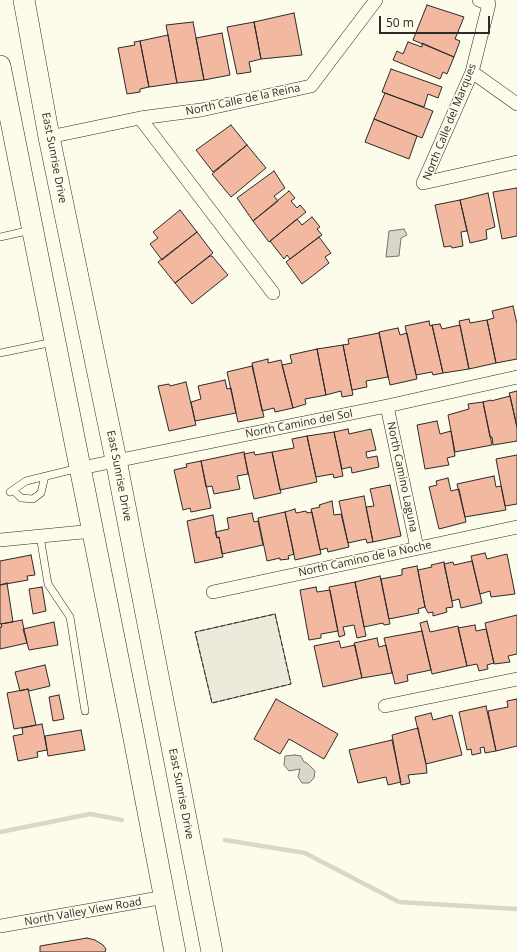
<!DOCTYPE html>
<style>
body{margin:0}
#map{position:relative;width:517px;height:952px;overflow:hidden;background:#fdfbea;font-family:"Open Sans",sans-serif}
canvas{display:block}
.scale{position:absolute;left:379px;top:16px;width:111px;height:18px;box-sizing:border-box;border:2px solid #2b2b2b;border-top:0;padding-left:5px;font-size:12px;line-height:14px;white-space:nowrap;color:#2b2b2b;-webkit-text-stroke:3px #fdfbea;paint-order:stroke}
</style>
<div id="map">
<canvas width="517" height="952"></canvas>
<div class="scale">50 m</div>
</div>
<script>
const c = document.querySelector('canvas').getContext('2d');
c.lineJoin = 'round';
function paint(path, color) {
  c.fillStyle = color;
  c.fill(path, 'evenodd');
}
function toPath(rows) {
  const path = new Path2D();
  for (const r of rows) {
    path.moveTo(r[0], r[1]);
    for (let i = 2; i < r.length; i += 2) path.lineTo(r[i], r[i + 1]);
  }
  return path;
}
function trace(path, color, width, dash) {
  c.strokeStyle = color;
  c.lineWidth = width;
  c.lineCap = dash ? 'butt' : 'round';
  c.setLineDash(dash || []);
  c.stroke(path);
}
function label(font, color, halo, rows, align = 'center') {
  c.font = font + ' "Open Sans",sans-serif';
  c.lineWidth = 3;
  c.setLineDash([]);
  c.textBaseline = 'middle';
  c.strokeStyle = halo;
  c.fillStyle = color;
  for (const [text, x, y, turn = 0] of rows) {
    c.save();
    c.translate(x, y);
    c.rotate((+turn || 0) * Math.PI / 180);
    c.textAlign = isNaN(turn) ? turn : align;
    if (halo) c.strokeText(text, 0, 0);
    c.fillText(text, 0, 0);
    c.restore();
  }
}
const green = toPath([
 [275,614,291,684,212,703,195,632,275,614]
]);
paint(green, '#ecebdb');
trace(green, '#74746e', 1);
const water = toPath([
 [404,229,407,235,401,238,399,256,386,257,389,231,404,229],
 [295,755,301,756,304,762,307,763,315,771,314,778,309,783,302,783,298,777,300,769,289,771,284,765,285,756,295,755]
]);
paint(water, '#d8d7c9');
trace(water, '#74746e', 1);
trace(toPath([
 [0,832,90,814,122,820],
 [225,840,305,853,399,902,517,909]
]), '#d8d7c9', 4.5);
const building = toPath([
 [427,5,464,17,455,39,460,41,454,57,413,40,427,5],
 [294,13,302,55,261,59,254,22,294,13],
 [193,22,204,80,177,83,166,25,193,22],
 [254,22,261,59,249,62,251,72,237,74,227,27,254,22],
 [222,33,230,75,204,80,196,38,222,33],
 [168,35,177,83,149,87,140,41,168,35],
 [140,41,149,87,140,89,140,92,127,94,118,48,135,45,134,42,140,41],
 [408,42,422,47,422,43,454,57,447,74,443,72,440,79,393,60,397,51,403,54,408,42],
 [391,69,442,87,438,98,428,94,424,107,382,92,391,69],
 [385,93,433,111,422,138,374,119,385,93],
 [374,119,417,136,409,159,365,142,374,119],
 [231,125,247,145,213,172,196,150,231,125],
 [247,145,266,168,231,197,212,174,247,145],
 [274,171,285,188,274,196,278,201,253,221,237,198,274,171],
 [517,188,517,236,502,239,493,192,517,188],
 [289,191,295,198,291,201,297,208,300,205,306,212,269,242,253,221,289,191],
 [488,193,495,227,486,230,487,239,470,243,460,200,488,193],
 [460,200,467,231,461,232,463,246,452,248,451,246,444,247,435,205,460,200],
 [180,210,197,232,162,260,150,244,158,238,153,232,180,210],
 [312,217,320,227,317,229,322,235,290,259,287,255,284,259,270,241,297,219,302,225,312,217],
 [197,232,213,253,175,283,158,262,197,232],
 [319,237,331,253,325,257,329,263,302,284,286,262,319,237],
 [210,256,212,256,228,275,192,304,175,283,210,256],
 [513,306,517,324,517,359,496,363,487,320,494,318,492,311,513,306],
 [469,319,470,323,487,320,496,363,469,369,459,321,469,319],
 [429,321,430,326,432,325,443,373,433,375,432,372,416,375,405,326,429,321],
 [440,324,442,329,460,325,469,369,443,373,432,325,440,324],
 [398,328,400,335,407,333,417,379,390,385,379,332,398,328],
 [379,333,388,377,366,381,367,387,352,390,343,345,349,344,348,339,379,333],
 [343,345,353,395,342,397,341,391,326,395,317,349,343,345],
 [317,349,326,395,305,399,306,404,293,408,282,365,292,363,290,355,317,349],
 [268,359,268,363,281,360,293,408,275,412,274,408,262,411,252,363,268,359],
 [252,366,264,417,238,422,227,372,252,366],
 [225,380,227,389,231,388,236,413,195,421,191,402,201,399,198,386,225,380],
 [186,382,196,425,169,431,158,386,169,384,170,386,186,382],
 [517,391,517,427,510,396,509,393,517,391],
 [510,396,517,427,517,441,493,445,492,437,490,437,483,402,491,400,491,401,510,396],
 [483,402,492,445,455,452,448,415,469,409,468,404,483,402],
 [437,421,440,434,451,431,455,456,447,458,449,465,425,469,417,425,437,421],
 [348,429,349,434,371,429,376,450,366,452,367,458,377,456,379,467,352,473,351,467,342,469,334,432,348,429],
 [334,432,343,476,334,478,333,474,316,477,307,436,334,432],
 [307,436,317,482,280,490,272,452,294,448,292,439,307,436],
 [244,452,248,474,237,476,240,489,214,494,212,486,206,487,201,461,244,452],
 [254,452,255,455,272,452,281,493,254,499,244,454,254,452],
 [517,455,517,504,505,506,496,459,517,455],
 [201,461,211,508,191,512,190,508,183,510,174,470,187,467,186,464,201,461],
 [494,476,496,487,501,486,506,510,465,517,457,484,494,476],
 [448,478,451,491,459,489,466,522,439,529,429,487,437,485,436,481,448,478],
 [390,485,401,536,373,542,366,507,374,506,370,489,390,485],
 [364,496,373,542,367,543,366,539,348,543,339,501,364,496],
 [332,501,334,515,341,514,349,547,328,552,327,548,320,550,311,509,320,507,319,505,332,501],
 [295,509,296,513,306,511,307,513,312,512,321,554,295,560,285,512,295,509],
 [285,512,294,554,288,556,289,559,280,560,280,558,267,561,258,518,285,512],
 [252,513,254,522,258,521,263,545,222,554,219,537,217,538,215,532,229,529,227,518,252,513],
 [213,515,217,538,219,537,223,557,195,563,187,521,213,515],
 [485,553,487,559,507,554,515,594,491,597,490,591,480,594,471,556,485,553],
 [31,555,35,575,27,576,28,580,0,585,0,561,31,555],
 [472,561,482,603,461,608,459,599,452,601,444,564,453,562,454,565,472,561],
 [444,562,453,607,446,608,447,612,433,616,433,612,428,613,425,607,418,570,432,567,431,565,444,562],
 [417,566,425,607,418,609,419,613,389,619,381,579,402,575,402,569,417,566],
 [380,576,390,624,384,625,383,623,364,627,355,582,380,576],
 [355,582,366,636,357,638,354,625,343,627,345,635,339,637,329,587,355,582],
 [7,583,13,622,0,624,0,585,7,583],
 [42,587,46,611,33,614,29,589,42,587],
 [316,587,317,592,330,590,338,631,321,634,321,638,309,640,300,590,316,587],
 [517,615,517,654,508,656,510,662,494,664,485,623,517,615],
 [22,620,27,643,0,649,0,627,2,627,1,624,22,620],
 [427,621,430,632,458,626,467,666,432,674,420,623,427,621],
 [54,622,58,645,29,650,23,629,54,622],
 [475,625,476,631,486,629,494,663,487,665,488,669,479,671,477,664,467,666,458,628,475,625],
 [422,631,431,670,407,675,408,681,395,684,384,638,422,631],
 [377,638,379,647,386,645,392,673,362,678,354,643,377,638],
 [339,641,341,648,355,645,362,678,323,687,314,646,339,641],
 [45,665,50,686,29,691,28,689,20,691,15,672,45,665],
 [28,689,36,725,14,729,7,693,28,689],
 [59,695,64,719,53,721,49,697,59,695],
 [276,699,338,734,324,759,289,739,280,754,254,739,276,699],
 [517,699,517,746,496,751,488,711,508,707,507,701,517,699],
 [486,706,496,751,485,753,484,747,480,748,481,753,472,755,471,749,467,750,459,712,486,706],
 [431,713,433,720,452,715,462,755,426,764,415,717,431,713],
 [42,724,47,750,37,752,38,757,18,761,13,736,23,734,22,728,42,724],
 [418,728,426,764,427,773,408,775,410,783,401,785,392,735,418,728],
 [81,730,85,750,48,756,45,736,81,730],
 [392,740,401,782,388,785,386,777,358,783,349,750,392,740],
 [87,938,95,940,103,945,106,949,105,952,40,952,40,946,87,938]
]);
paint(building, '#f2b8a0');
trace(building, '#2b2b2b', 1);
const service = toPath([
 [0,237,31,230],
 [0,353,53,342],
 [13,490,21,498,33,499,41,493,45,476],
 [10,492,26,481,79,468],
 [40,536,48,584,70,617,85,711]
]);
const minor = toPath([
 [479,0,489,4,472,72,423,183,517,162],
 [472,72,517,104],
 [140,118,273,293],
 [49,137,140,118,201,110,311,86,376,0],
 [387,406,417,548],
 [81,468,387,406,517,377],
 [0,540,93,531],
 [213,592,517,527],
 [385,706,517,679],
 [0,926,165,897]
]);
const primary = toPath([
 [24,0,49,137,116,460,212,952],
 [0,66,132,728,175,952]
]);
trace(service, '#2b2b2b', 8);
trace(minor, '#2b2b2b', 14);
trace(primary, '#2b2b2b', 22);
trace(service, '#fdfbea', 7);
trace(minor, '#fdfbea', 13);
trace(primary, '#fdfbea', 21);
trace(toPath([
 [275,614,291,684,212,703,195,632,275,614]
]), '#2b2b2b', 1, [5, 2]);
label('11px', '#2b2b2b', '#fdfbea', [
 ["North Calle de la Reina",243,100,-12],
 ["North Calle del Marques",450,122,-68],
 ["East Sunrise Drive",54,158,79],
 ["North Camino del Sol",299,424,-11],
 ["East Sunrise Drive",119,476,79],
 ["North Camino Laguna",402,477,78],
 ["North Camino de la Noche",365,559,-12],
 ["East Sunrise Drive",181,794,79],
 ["North Valley View Road",83,912,-10]
]);
</script>
